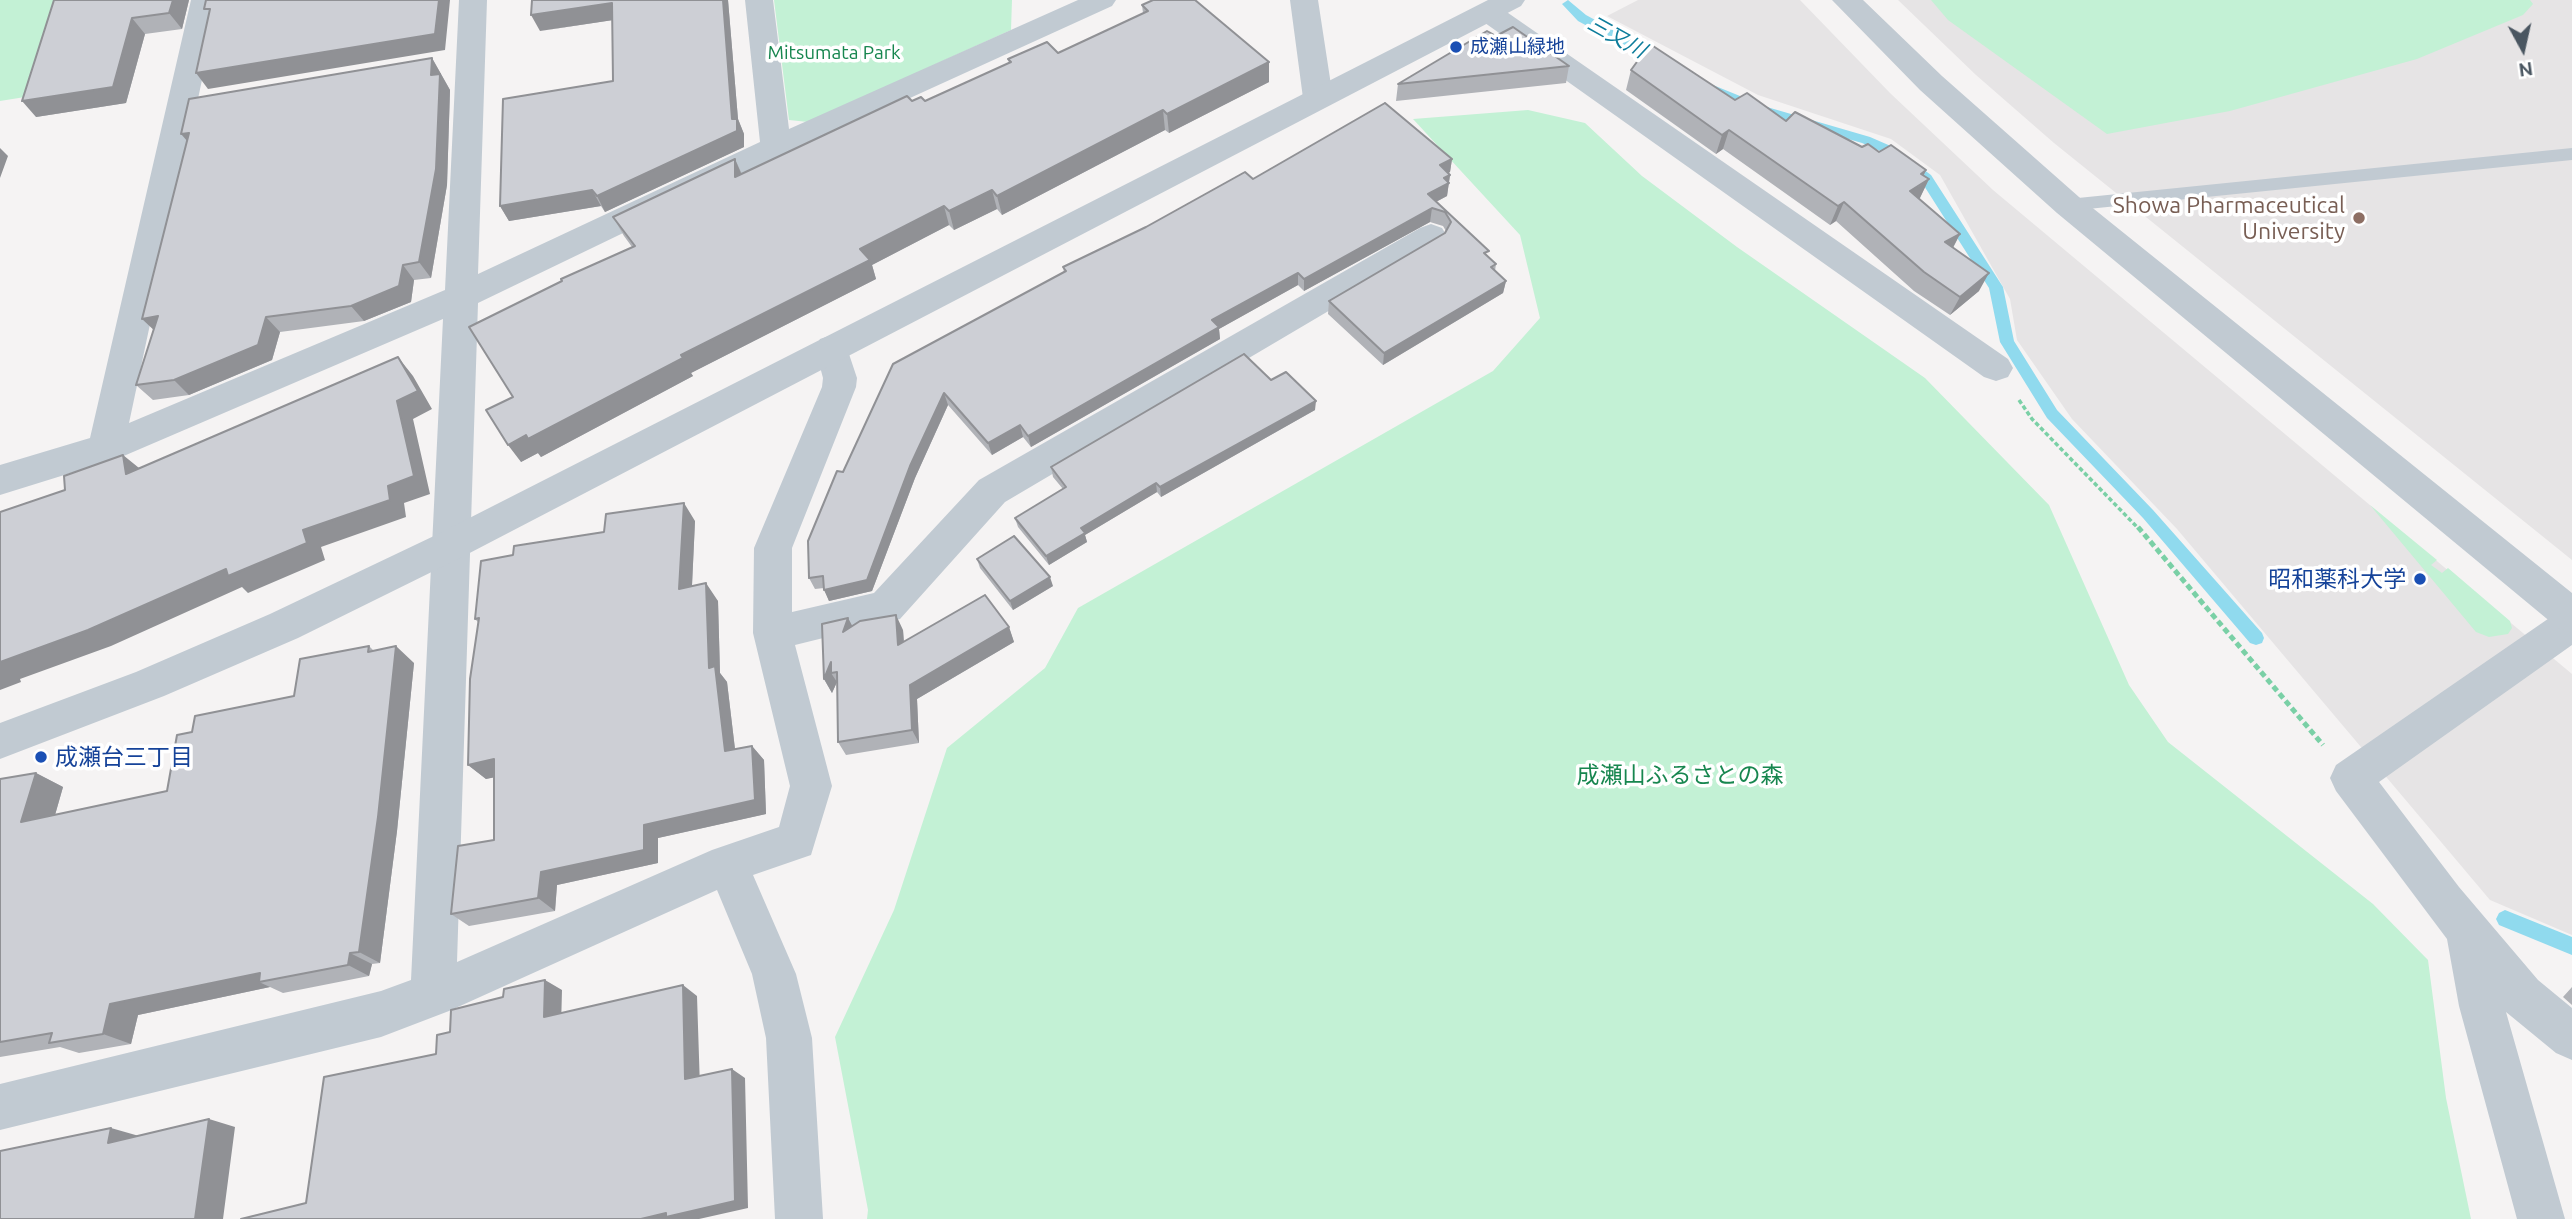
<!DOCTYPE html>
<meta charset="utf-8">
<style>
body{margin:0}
#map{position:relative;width:2572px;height:1219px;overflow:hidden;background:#f5f3f3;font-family:Ubuntu,sans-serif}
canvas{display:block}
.north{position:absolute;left:2488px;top:14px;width:70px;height:70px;-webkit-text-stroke:5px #fff;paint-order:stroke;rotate:172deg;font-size:19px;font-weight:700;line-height:28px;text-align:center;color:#4a5661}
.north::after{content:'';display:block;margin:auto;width:24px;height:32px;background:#4a5661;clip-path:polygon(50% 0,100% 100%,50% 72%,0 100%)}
</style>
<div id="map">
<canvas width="2572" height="1219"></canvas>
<div class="north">N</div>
</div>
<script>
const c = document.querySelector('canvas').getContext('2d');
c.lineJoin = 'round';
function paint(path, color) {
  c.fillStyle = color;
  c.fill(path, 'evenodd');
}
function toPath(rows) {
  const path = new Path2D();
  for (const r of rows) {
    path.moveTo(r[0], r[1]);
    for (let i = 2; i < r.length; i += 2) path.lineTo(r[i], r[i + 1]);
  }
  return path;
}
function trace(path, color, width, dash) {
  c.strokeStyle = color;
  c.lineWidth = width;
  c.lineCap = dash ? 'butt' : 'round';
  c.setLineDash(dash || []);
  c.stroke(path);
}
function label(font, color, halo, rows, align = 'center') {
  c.font = font + ' Ubuntu,"Noto Sans JP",sans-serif';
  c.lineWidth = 7;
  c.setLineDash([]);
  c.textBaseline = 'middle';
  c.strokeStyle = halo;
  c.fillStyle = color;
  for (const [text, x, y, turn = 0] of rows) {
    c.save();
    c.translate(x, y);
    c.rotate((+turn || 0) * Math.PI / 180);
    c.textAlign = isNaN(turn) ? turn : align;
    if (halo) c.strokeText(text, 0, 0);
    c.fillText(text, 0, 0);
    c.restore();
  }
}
paint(toPath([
 [1638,0,1800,0,1890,93,1993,190,2572,674,2572,935,2490,900,2177,529,2072,419,2017,340,2010,299,1940,175,1891,139,1758,95,1607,16],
 [1898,0,2572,0,2572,560,2054,143,1976,75]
]), '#e6e4e5');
paint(toPath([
 [0,0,55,0,25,97,0,101],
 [774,0,1012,0,1011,30,808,122,789,120],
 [1931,0,2530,0,2533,4,2523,15,2417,59,2230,111,2107,134,1948,20],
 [1528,110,1585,123,1642,176,1737,247,1925,378,2049,505,2129,685,2168,742,2373,904,2428,960,2446,1098,2471,1219,867,1219,868,1210,835,1037,894,910,947,748,1045,668,1078,608,1493,371,1540,318,1520,235,1413,119],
 [2370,505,2437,560,2431,565,2442,573,2448,568,2510,621,2512,628,2508,634,2489,637,2476,632]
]), '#c3f1d5');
paint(toPath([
 [1568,0,1586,15,1665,58,1665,64,1657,64,1578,21,1562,4,1568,0],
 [1708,83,1767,107,1870,137,1893,147,1931,175,2003,287,2014,341,2057,410,2153,510,2262,633,2264,638,2262,643,2256,645,2250,643,2143,518,2047,418,2000,342,1989,288,1921,181,1885,153,1862,143,1759,113,1704,90,1702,87,1708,83],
 [2505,910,2572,937,2572,955,2499,925,2496,919,2499,913,2505,910]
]), '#90daee');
trace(toPath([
 [2019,400,2032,419,2139,529]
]), '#7ad0a6', 3.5, [4.5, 2.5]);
trace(toPath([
 [2138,527,2323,745]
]), '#7ad0a6', 5, [6, 3.5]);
paint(toPath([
 [2572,148,2572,160,2068,211,2059,205,2068,199,2572,148]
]), '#c1cad2');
paint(toPath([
 [191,0,219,0,129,423,445,290,459,0,487,0,478,274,760,142,745,0,773,0,789,129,1078,0,1116,0,1112,6,787,154,478,303,457,962,712,850,779,827,790,786,753,633,754,548,822,387,823,378,815,348,820,339,832,335,844,339,857,378,856,387,792,548,792,612,874,593,979,480,1420,228,1431,224,1442,228,1447,236,1442,244,1005,502,900,619,795,645,832,786,811,855,753,875,796,974,812,1038,823,1219,775,1219,766,1038,752,974,717,890,449,1011,381,1037,0,1130,0,1084,381,991,411,980,443,319,119,458,0,495,0,465,90,438,191,0],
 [1290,0,1318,0,1333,98,1329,105,1318,108,1307,105,1303,98,1290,0],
 [1488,3,1498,6,2008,359,2013,368,2008,377,1996,381,1984,377,1478,18,1474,12,1478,6,1488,3],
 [2572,607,2572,645,2379,782,2459,887,2538,980,2572,1008,2572,1060,2556,1053,2506,1012,2565,1219,2517,1219,2459,1006,2447,939,2336,791,2330,778,2336,765,2558,612,2572,607]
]), '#c1cad2');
paint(toPath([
 [1488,0,1525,0,1521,6,462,557,298,638,164,696,0,759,0,723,136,672,270,614,436,535,1488,0],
 [1832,0,1863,0,1942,76,2079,197,2572,593,2572,633,2558,628,2057,213,1920,90,1832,0]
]), '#c1cad2');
paint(toPath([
 [54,0,189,0,182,29,145,34,126,103,36,117],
 [728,0,738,119,744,134,744,147,605,212,601,206,509,221,500,206,613,81,613,20,540,31],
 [1142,5,1269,82,1169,133,1165,130,1002,215,997,209,954,230,949,225,872,265,876,279,691,373,693,376,541,457,538,453,521,462,513,397,632,247,624,236,613,217,735,159,742,174,912,101,925,101,1009,63,1008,59,1058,53,1143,13],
 [432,58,450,90,447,185,431,278,414,280,411,302,364,321,280,332,272,360,189,395,153,400,136,385],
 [1569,66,1566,83,1396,101,1398,84],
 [1631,70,1735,100,1786,121,1879,152,1926,170,1924,175,1929,179,1919,199,1960,234,1953,248,1979,291,1950,315,1914,291,1836,221,1830,225,1723,149,1716,154,1626,90],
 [1452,159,1450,172,1448,173,1450,175,1447,196,1436,202,1496,264,1495,271,1506,281,1503,293,1383,365,1328,314,1329,301,1445,233,1446,231,1443,226,1430,222,1304,291,1298,285,1219,329,1220,339,1031,447,1023,437,992,455,948,405,915,478,872,591,829,601,824,588,815,589,809,578,843,472,1064,273,1063,267,1253,179],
 [1271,380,1315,410,1161,497,1157,492,1085,535,1087,542,1049,565,1018,527,1015,518,1063,489,1053,477,1051,467],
 [695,521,692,586,718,601,720,673,727,682,735,749,752,746,764,760,766,814,658,838,658,863,557,885,555,911,469,926,451,914,494,840,494,777,486,779,468,765,478,622,475,619],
 [977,559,1053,586,1013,610,980,568],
 [848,618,852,626,903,630,904,642,1009,627,1014,642,917,699,919,743,846,755,838,742,837,682,832,693,824,679],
 [369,646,374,651,414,663,397,831,380,963,372,964,369,976,283,993,270,987,138,1015,131,1044,79,1053,60,1047,0,1057,0,779,36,773,63,787,55,815,167,791,192,732,294,696],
 [2572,987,2572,1005,2563,997]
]), '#b0b2b7');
paint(toPath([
 [173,0,189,0,182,29,169,13],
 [439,0,450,0,445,50,208,89,196,73],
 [723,0,728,0,738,119,744,134,744,147,605,212,597,196,732,119],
 [612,3,620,19,540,31,531,15],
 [132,18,145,34,126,103,36,117,22,101],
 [432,58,450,90,447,185,431,278,419,262],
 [1269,62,1269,82,1169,133,1167,114],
 [1163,110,1165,130,1002,215,997,196],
 [1729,130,1723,149,1716,154,1722,135],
 [189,133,195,150,181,134],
 [0,148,8,156,0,178],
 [735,159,743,178,735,177],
 [1452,159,1450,172,1438,179,1440,165],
 [1926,170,1918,187,1929,179,1920,198,1901,210,1910,191,1921,174],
 [1450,175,1447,196,1426,207,1428,194,1444,178],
 [592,190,601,206,509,221,500,206],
 [992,190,997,209,954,230,949,211],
 [1844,202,1836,221,1830,225,1838,206],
 [944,206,949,225,872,265,876,279,691,373,693,376,541,457,538,453,521,462,508,445,681,355,860,249],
 [1432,208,1430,222,1304,291,1304,279],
 [1960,234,1950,253,1945,242],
 [403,265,414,280,411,302,364,321,351,306],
 [1298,273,1298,285,1219,329,1220,339,1031,447,1028,436,1212,320],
 [1989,273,1979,291,1950,315,1960,297],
 [1506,281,1503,293,1383,365,1384,353],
 [158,316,158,334,142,319],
 [266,317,280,332,272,360,189,395,174,380],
 [398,357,413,376,432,409,413,419,430,494,404,503,406,517,321,547,325,560,248,593,242,587,111,646,20,679,21,682,0,690,0,662,303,530,388,486,397,401],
 [944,393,948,405,915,478,872,591,829,601,824,590,910,466],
 [1316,401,1315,410,1161,497,1160,487],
 [1020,425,1023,437,992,455,988,443],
 [123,455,144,472,126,474],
 [1156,483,1157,492,1085,535,1087,542,1049,565,1046,556,1081,528],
 [684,503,695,521,691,606,679,589],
 [1050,577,1053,586,1013,610,1010,601],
 [706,583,718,601,720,673,727,682,737,766,725,751,709,668],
 [896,615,903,630,905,660,898,645],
 [848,618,856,633,843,632],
 [1009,627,1014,642,917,699,919,743,912,730,910,685],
 [396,646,414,663,397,831,380,963,359,952],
 [831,662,831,673,837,682,832,693,824,679],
 [752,746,764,760,766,814,658,838,658,863,557,885,555,911,538,898,541,872],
 [494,759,511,774,486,779,468,765],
 [36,773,63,787,49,836,21,822],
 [350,953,372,964,369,976,348,965],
 [260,973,259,982,270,987,138,1015,131,1044,103,1034,110,1004],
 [545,980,562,990,561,1027,544,1017],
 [683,985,697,996,700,1088,685,1079],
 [732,1069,745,1078,748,1208,699,1219,641,1219],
 [209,1119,235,1127,223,1219,195,1219],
 [111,1128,139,1136,108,1143]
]), '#909195');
const building = toPath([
 [54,0,173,0,169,13,132,18,113,87,22,101,54,0],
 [206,0,439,0,435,34,196,73,210,9,204,9,206,0],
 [532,0,723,0,732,119,737,119,737,131,597,196,592,190,500,206,503,99,613,81,612,3,531,15,532,0],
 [1153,0,1195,0,1269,62,1167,114,1163,110,997,196,992,190,949,211,944,206,860,249,870,260,681,355,683,358,528,439,526,435,508,445,486,410,513,397,469,327,562,281,561,279,635,246,613,217,735,159,735,177,907,96,912,101,921,97,925,101,1011,62,1008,59,1047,42,1058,53,1148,11,1142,5,1153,0],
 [1513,27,1569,66,1398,84,1487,31,1496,36,1513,27],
 [1650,44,1735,100,1747,93,1786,121,1795,112,1862,147,1868,144,1879,152,1891,145,1926,170,1921,174,1929,179,1910,191,1960,234,1945,242,1989,273,1960,297,1924,272,1844,202,1838,206,1729,130,1722,135,1631,70,1650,44],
 [432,58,431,75,440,74,436,169,419,262,403,265,399,286,351,306,266,317,258,345,174,380,136,385,158,316,142,319,189,133,181,134,189,99,432,58],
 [1385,103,1452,159,1440,165,1450,175,1444,178,1449,183,1428,194,1489,251,1484,253,1496,264,1491,267,1506,281,1384,353,1329,301,1445,233,1451,222,1445,212,1432,208,1304,279,1298,273,1212,320,1219,327,1028,436,1020,425,988,443,944,393,910,466,867,580,824,590,823,576,809,578,808,541,837,471,843,472,893,364,1066,271,1063,267,1146,227,1245,172,1253,179,1385,103],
 [1244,354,1271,380,1286,372,1316,401,1160,487,1156,483,1081,528,1085,533,1046,556,1015,518,1066,487,1051,467,1244,354],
 [398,357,418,391,397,401,414,476,388,486,390,500,303,530,307,543,228,576,226,569,88,630,0,662,0,512,65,490,64,476,123,455,126,474,398,357],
 [684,503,679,589,706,583,709,668,715,666,725,751,752,746,755,800,644,825,644,850,541,872,538,898,451,914,458,846,494,840,494,759,468,765,470,679,479,618,475,619,481,561,513,555,514,546,604,532,606,514,684,503],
 [1014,536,1050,577,1010,601,977,559,1014,536],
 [985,595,1009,627,910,685,912,730,838,742,837,672,831,673,831,662,824,679,822,624,848,618,843,632,860,621,896,615,898,645,985,595],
 [369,646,368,652,396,646,378,817,359,952,350,953,348,965,259,982,260,973,110,1004,103,1034,49,1043,52,1033,0,1042,0,779,36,773,21,822,167,791,177,735,192,732,195,716,294,696,300,659,369,646],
 [545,980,544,1017,683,985,685,1079,732,1069,735,1201,666,1217,666,1213,641,1219,241,1219,306,1203,324,1077,436,1054,437,1035,450,1032,451,1010,503,997,504,989,545,980],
 [209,1119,195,1219,0,1219,0,1151,111,1128,108,1143,209,1119]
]);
paint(building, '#cdcfd5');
trace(building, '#909195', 2);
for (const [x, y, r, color] of [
 [1456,47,7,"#1a4fb4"],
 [2359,218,7,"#8d6e63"],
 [2420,579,7,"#1a4fb4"],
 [41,757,7,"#1a4fb4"]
]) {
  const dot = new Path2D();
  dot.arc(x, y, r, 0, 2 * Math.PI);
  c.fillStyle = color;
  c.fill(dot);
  trace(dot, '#fff', 2.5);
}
label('19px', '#164399', '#fff', [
 ["成瀬山緑地",1470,47]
], 'left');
label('19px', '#17864f', '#fff', [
 ["Mitsumata Park",834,53]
]);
label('italic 21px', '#0c7c9b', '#fff', [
 ["三又川",1617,37,29]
]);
label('23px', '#785e54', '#fff', [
 ["Showa Pharmaceutical",2345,205],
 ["University",2345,231]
], 'right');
label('23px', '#164399', '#fff', [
 ["昭和薬科大学",2406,579],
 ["成瀬台三丁目",55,757,"left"]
], 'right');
label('23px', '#17864f', '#fff', [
 ["成瀬山ふるさとの森",1680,775]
]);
</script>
